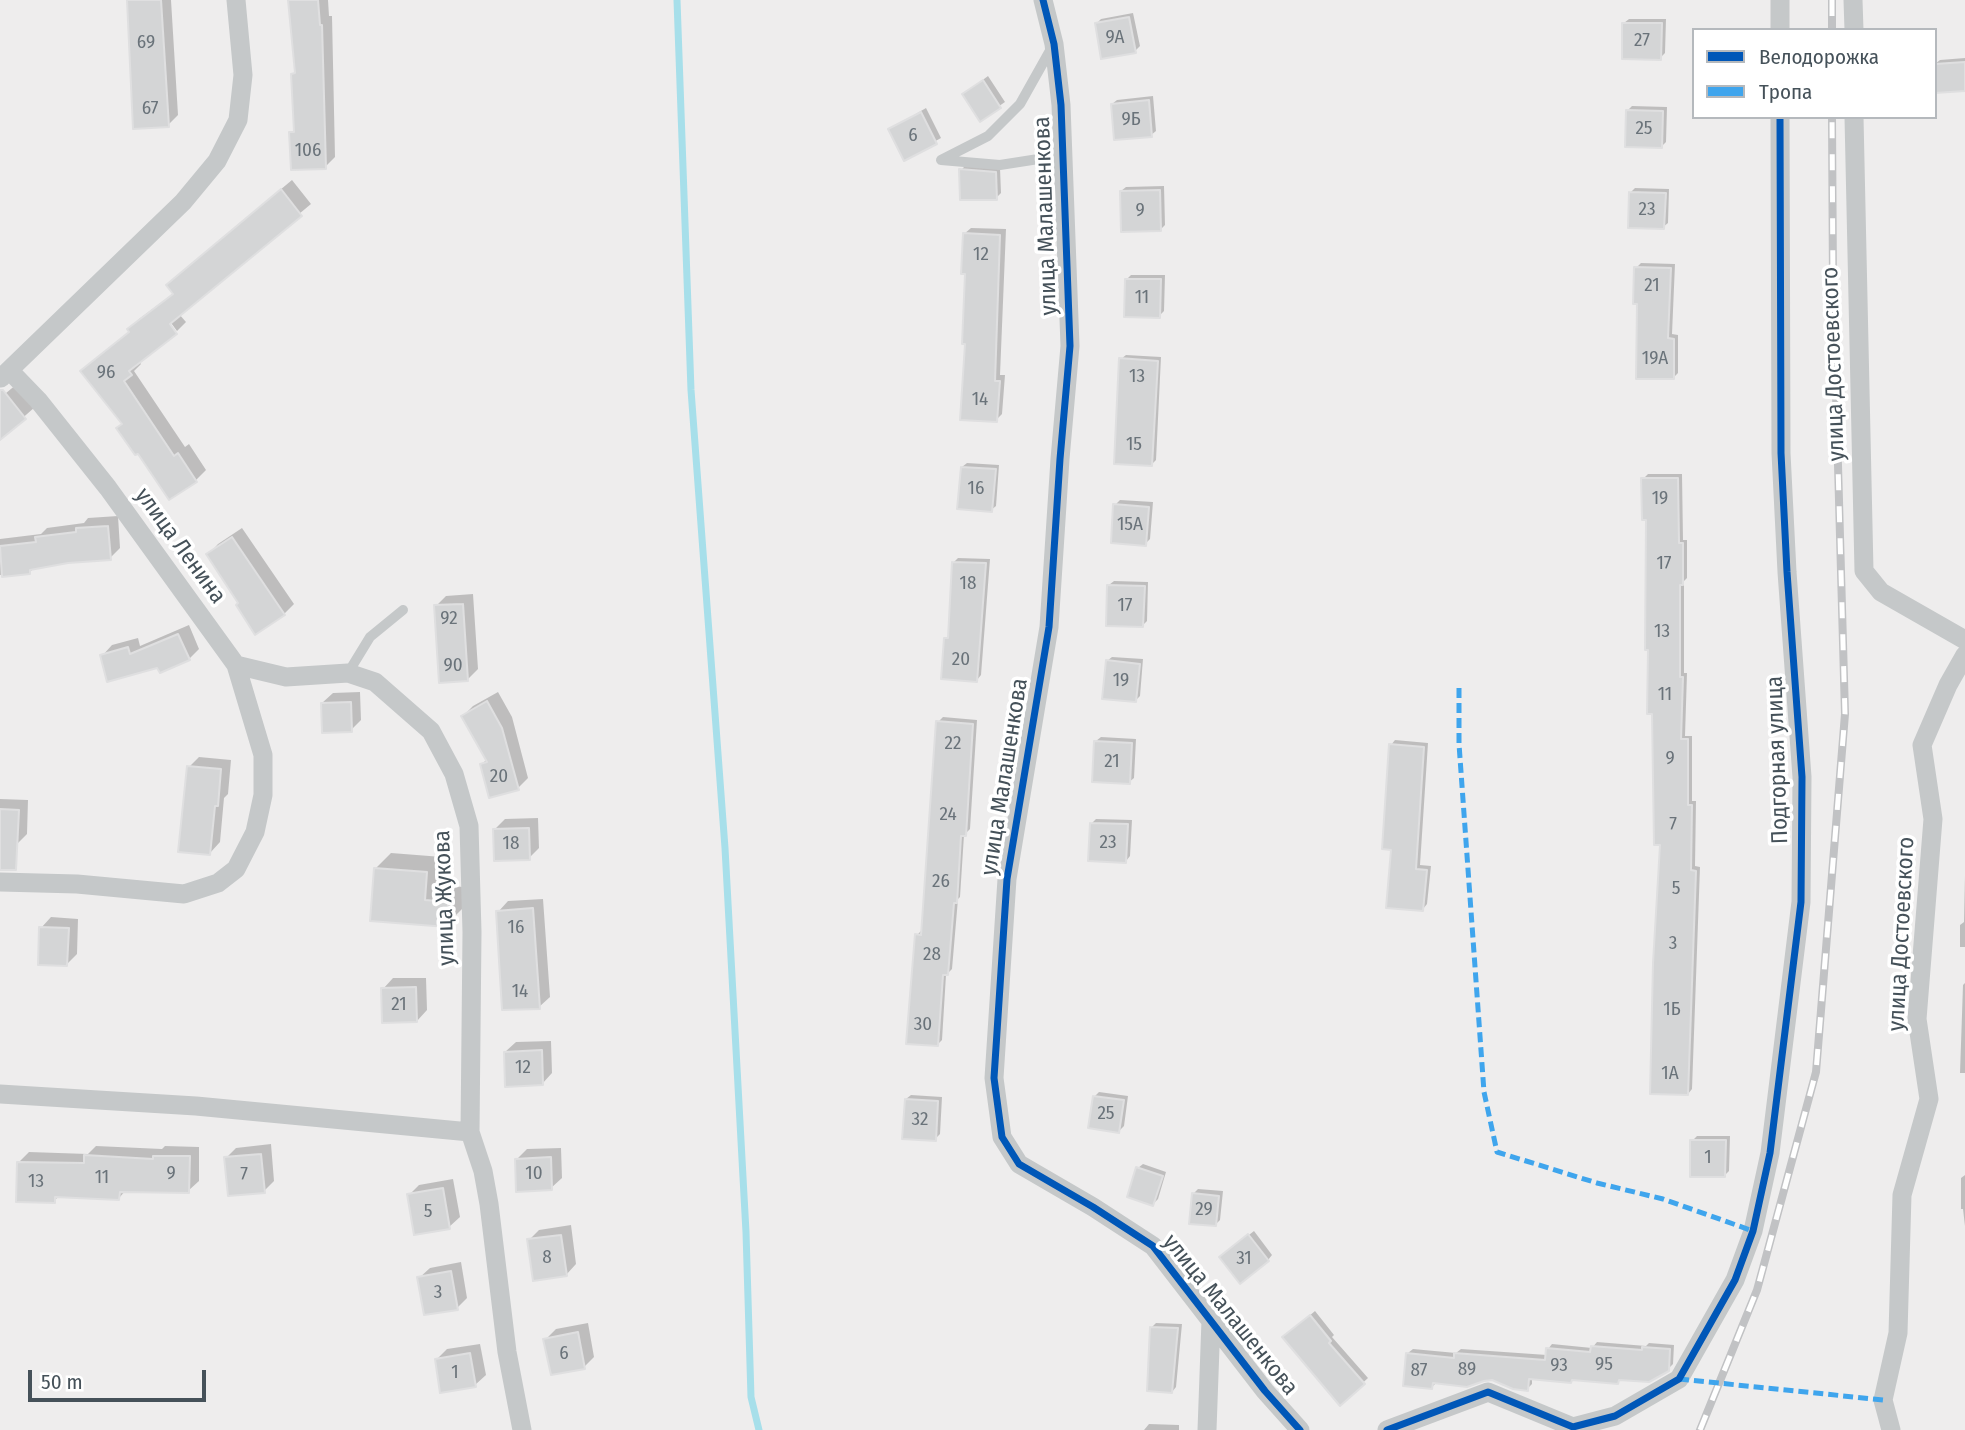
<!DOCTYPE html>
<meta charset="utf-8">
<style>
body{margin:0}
#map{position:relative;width:1965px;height:1430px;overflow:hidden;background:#eeeded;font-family:"Fira Sans Condensed",sans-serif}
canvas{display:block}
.legend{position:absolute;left:1692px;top:28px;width:245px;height:91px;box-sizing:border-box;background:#fff;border:2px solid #b5b9bd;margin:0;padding:9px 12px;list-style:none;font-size:21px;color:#455159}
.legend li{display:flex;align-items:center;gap:14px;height:35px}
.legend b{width:35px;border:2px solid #b5b9bd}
.scale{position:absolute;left:28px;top:1370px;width:178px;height:32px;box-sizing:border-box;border:4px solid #455159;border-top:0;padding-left:9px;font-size:21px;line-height:24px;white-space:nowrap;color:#455159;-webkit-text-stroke:5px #fff;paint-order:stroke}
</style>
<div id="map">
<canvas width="1965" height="1430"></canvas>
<ul class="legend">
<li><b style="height:9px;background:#0057b8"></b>Велодорожка</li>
<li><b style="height:9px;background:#3fa5ed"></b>Тропа</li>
</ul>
<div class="scale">50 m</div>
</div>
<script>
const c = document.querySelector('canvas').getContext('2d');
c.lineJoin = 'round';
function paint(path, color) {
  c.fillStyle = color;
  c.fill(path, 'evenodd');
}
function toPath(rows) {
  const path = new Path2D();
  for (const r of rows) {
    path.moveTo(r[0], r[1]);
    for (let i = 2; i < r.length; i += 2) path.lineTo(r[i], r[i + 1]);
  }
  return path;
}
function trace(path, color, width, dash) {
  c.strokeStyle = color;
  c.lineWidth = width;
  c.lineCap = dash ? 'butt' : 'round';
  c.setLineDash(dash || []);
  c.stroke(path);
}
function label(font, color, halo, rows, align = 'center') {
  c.font = font + ' "Fira Sans Condensed",sans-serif';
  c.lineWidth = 7;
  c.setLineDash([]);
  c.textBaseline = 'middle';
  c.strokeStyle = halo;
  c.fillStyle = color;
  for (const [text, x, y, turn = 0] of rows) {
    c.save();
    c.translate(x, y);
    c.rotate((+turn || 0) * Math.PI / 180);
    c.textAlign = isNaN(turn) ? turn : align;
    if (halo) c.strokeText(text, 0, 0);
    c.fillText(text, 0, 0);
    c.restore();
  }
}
paint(toPath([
 [128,0,171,0,178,115,168,125],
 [290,0,328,0,329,16,332,16,335,157,325,167,291,133,296,129,293,74,296,71],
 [1133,13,1140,46,1135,51,1096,24,1101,19],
 [1629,19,1666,19,1665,53,1660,58,1624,23],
 [1965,58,1965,89,1935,64,1940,60],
 [988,76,1005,102,980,119,964,94],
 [1153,96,1156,131,1151,135,1112,104,1117,100],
 [1632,106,1667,107,1666,142,1662,146,1627,111],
 [926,108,941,138,905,158,890,129],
 [966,165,1000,168,1001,193,996,198,961,170],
 [292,180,311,204,179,314,186,322,177,331,166,316,139,361,141,364,134,371,185,447,189,444,206,470,196,480,169,498,123,423,82,371,130,331,139,319,174,293,178,275],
 [1164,186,1165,225,1160,230,1121,191,1126,187],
 [1635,188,1669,189,1668,223,1663,227,1631,192],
 [971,228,1006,229,1000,375,1005,375,1002,414,996,420,967,343,964,234],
 [1641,263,1675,264,1672,334,1678,335,1678,373,1673,378,1638,303,1636,268],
 [1131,275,1165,275,1164,311,1159,316,1127,279],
 [1126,355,1161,357,1156,460,1152,464,1121,359],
 [17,384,35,407,2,436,0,398],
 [967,463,999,465,996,506,991,510,962,467],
 [1648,474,1682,474,1683,540,1687,540,1687,578,1684,581,1684,673,1687,673,1685,736,1692,736,1692,801,1696,801,1695,866,1700,867,1692,1089,1688,1094,1662,843,1647,518,1643,479],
 [1120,500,1153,502,1150,539,1145,544,1115,505],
 [118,516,120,548,110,558,68,561,35,567,30,572,0,575,0,539,41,534,47,528,84,523,88,518],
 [242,528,294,604,284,614,240,603,208,555,218,544],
 [958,558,990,559,981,675,977,680,946,639,950,635,954,562],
 [1114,581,1148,582,1147,621,1143,625,1109,585],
 [473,594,478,669,467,680,436,606,446,596],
 [189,625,199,649,189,659,158,666,102,656,112,645,138,638,140,646],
 [1112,657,1143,659,1140,696,1135,701,1107,661],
 [360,692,361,720,351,730,322,703,333,693],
 [498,692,512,717,528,778,518,788,482,764,487,759,463,716,473,706],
 [943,717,977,720,970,829,964,835,960,897,958,899,952,969,946,975,942,1040,938,1044,917,935,922,930,938,722],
 [1101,737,1136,739,1134,778,1129,782,1096,741],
 [1395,740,1428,743,1420,865,1431,866,1427,904,1423,909,1392,848,1391,745],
 [199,757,231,760,228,794,224,798,220,842,210,853,189,767],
 [0,799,28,800,27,834,17,844,0,843],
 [538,818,539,848,529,858,495,829,505,819],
 [1096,819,1132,820,1130,856,1126,861,1091,824],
 [391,853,442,857,440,885,463,887,462,909,446,925,376,868],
 [1965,875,1965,947,1960,947,1960,925,1964,922],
 [543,899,550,997,539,1007,498,912,508,901],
 [51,917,78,919,77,954,67,964,41,928],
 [393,978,426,978,427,1010,417,1021,383,989],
 [1965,983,1965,1073,1960,1073,1963,985],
 [551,1041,552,1073,542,1084,505,1052,516,1042],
 [1099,1092,1128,1096,1124,1126,1119,1131,1094,1097],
 [911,1095,942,1097,940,1134,935,1139,906,1099],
 [1697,1136,1730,1136,1729,1171,1725,1175,1692,1141],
 [271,1144,274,1181,264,1191,226,1158,236,1148],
 [96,1146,162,1149,165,1146,199,1147,199,1181,188,1191,126,1190,119,1198,59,1196,54,1201,19,1162,29,1152,88,1154],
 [561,1148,562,1178,551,1188,517,1159,527,1149],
 [1143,1164,1166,1172,1158,1199,1153,1204,1138,1168],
 [1965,1175,1965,1226,1963,1209,1961,1209,1961,1178],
 [453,1179,460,1217,449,1227,409,1195,419,1185],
 [1198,1189,1223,1191,1220,1220,1216,1224,1193,1194],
 [571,1225,576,1264,566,1275,529,1240,539,1230],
 [1254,1231,1272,1255,1268,1260,1226,1253],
 [461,1262,467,1298,457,1308,419,1278,430,1268],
 [1315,1311,1334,1335,1332,1337,1368,1378,1340,1404,1289,1333],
 [588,1323,594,1357,584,1367,545,1340,556,1329],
 [1156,1323,1182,1324,1176,1387,1172,1392,1152,1327],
 [1597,1342,1646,1346,1649,1343,1674,1345,1673,1364,1668,1369,1621,1379,1618,1382,1574,1378,1571,1382,1532,1378,1532,1384,1527,1389,1492,1379,1437,1382,1432,1387,1408,1353,1413,1349,1456,1353,1461,1349,1547,1355,1548,1349,1552,1344,1592,1348],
 [480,1344,486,1375,475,1385,437,1359,447,1349],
 [1149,1424,1179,1425,1179,1430,1144,1430]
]), '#0003');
trace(toPath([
 [677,0,691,390,725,848,746,1232,751,1397,759,1430]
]), '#a7dfea', 7);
const building = toPath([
 [127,0,161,0,169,127,133,129,127,0],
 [288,0,318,0,320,25,322,25,326,169,291,170,289,132,294,132,291,74,295,73,288,0],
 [1129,17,1136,53,1101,59,1095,23,1129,17],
 [1622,23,1662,23,1661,60,1622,59,1622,23],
 [1965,62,1965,91,1935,93,1935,64,1965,62],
 [983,80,1001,108,980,122,962,94,983,80],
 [1149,100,1152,137,1114,140,1111,104,1149,100],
 [1626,110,1663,111,1662,148,1625,147,1626,110],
 [921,112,937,144,904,161,888,129,921,112],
 [959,169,996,172,997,200,960,200,959,169],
 [281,189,302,216,170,324,177,334,129,371,132,375,124,381,174,456,178,453,197,482,169,500,138,454,135,455,116,428,122,424,80,371,129,332,127,329,173,294,166,285,281,189],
 [1160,190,1161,231,1121,232,1120,191,1160,190],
 [1629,192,1666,193,1664,229,1628,228,1629,192],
 [963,233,1000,235,995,381,1000,381,997,422,960,420,965,344,962,344,965,274,961,274,963,233],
 [1634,267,1671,268,1668,338,1674,339,1674,379,1636,379,1637,304,1633,304,1634,267],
 [1125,279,1161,279,1160,318,1124,317,1125,279],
 [1119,358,1158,361,1152,466,1114,464,1119,358],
 [0,390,3,390,26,419,0,440,0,390],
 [961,467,996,469,992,512,957,509,961,467],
 [1641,478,1678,478,1679,543,1683,543,1683,585,1680,585,1680,677,1683,677,1681,739,1688,739,1688,805,1692,805,1691,870,1696,871,1688,1095,1650,1094,1653,963,1660,845,1654,845,1652,714,1647,714,1648,650,1645,650,1646,520,1642,520,1641,478],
 [1113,504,1149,507,1146,546,1111,543,1113,504],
 [108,526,111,560,68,563,30,570,30,574,2,577,0,546,36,542,35,537,76,532,76,528,108,526],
 [232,537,285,615,255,635,236,605,238,603,206,554,232,537],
 [952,562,986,563,977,682,941,679,944,638,948,638,952,562],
 [1107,585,1145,586,1143,627,1106,626,1107,585],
 [463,604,468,681,439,683,434,605,463,604],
 [178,634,190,660,160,673,157,668,107,682,100,655,128,647,130,654,178,634],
 [1106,660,1140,664,1136,702,1102,699,1106,660],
 [487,701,502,728,519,790,489,798,480,764,487,762,461,716,487,701],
 [351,702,352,732,322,733,321,703,351,702],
 [936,721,973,724,966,836,961,836,957,903,954,903,948,975,943,975,938,1046,906,1044,915,934,921,935,936,721],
 [1094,741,1132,743,1130,784,1092,782,1094,741],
 [1389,744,1424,747,1416,869,1427,870,1423,911,1386,908,1391,850,1382,849,1389,744],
 [187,766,221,769,218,806,215,806,210,855,178,852,187,766],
 [0,809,19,810,16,870,0,870,0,809],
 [1090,823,1128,824,1126,863,1088,861,1090,823],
 [529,828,530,860,494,861,493,829,529,828],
 [374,868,427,872,425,900,448,902,447,927,370,921,374,868],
 [533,908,540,1009,502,1010,496,911,533,908],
 [39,927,69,928,67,966,38,965,39,927],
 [416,987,417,1022,382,1023,381,988,416,987],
 [542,1050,543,1085,505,1087,504,1052,542,1050],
 [1093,1096,1124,1100,1119,1133,1088,1128,1093,1096],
 [905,1099,938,1101,936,1141,902,1139,905,1099],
 [1690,1140,1726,1140,1725,1177,1690,1177,1690,1140],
 [261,1154,265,1193,228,1196,224,1157,261,1154],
 [84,1155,153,1159,153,1156,190,1156,189,1193,120,1192,119,1200,55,1197,55,1203,16,1202,17,1162,84,1163,84,1155],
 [551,1157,552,1190,516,1192,515,1159,551,1157],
 [1136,1167,1163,1176,1153,1206,1127,1197,1136,1167],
 [443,1188,450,1229,414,1235,407,1194,443,1188],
 [1192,1193,1219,1196,1216,1226,1189,1224,1192,1193],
 [1248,1234,1269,1261,1240,1284,1219,1257,1248,1234],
 [561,1235,567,1276,533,1281,527,1239,561,1235],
 [451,1271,458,1310,424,1315,417,1277,451,1271],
 [1310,1315,1331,1341,1329,1343,1365,1384,1340,1406,1282,1337,1310,1315],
 [1150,1327,1178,1328,1172,1393,1147,1391,1150,1327],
 [578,1332,585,1369,551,1375,543,1339,578,1332],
 [1591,1346,1642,1350,1642,1347,1670,1349,1669,1371,1649,1382,1619,1380,1618,1384,1572,1380,1571,1383,1529,1379,1528,1391,1513,1389,1492,1380,1484,1381,1467,1387,1433,1383,1432,1389,1403,1386,1406,1353,1454,1358,1454,1353,1545,1360,1546,1348,1590,1352,1591,1346],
 [470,1353,476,1387,440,1393,435,1359,470,1353]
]);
paint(building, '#d4d5d6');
trace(building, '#dfdfe0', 2);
trace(toPath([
 [1052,47,1020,104,988,136,941,160,1000,165,1064,155],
 [348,673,370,637,403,610]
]), '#c5c8c9', 10);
trace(toPath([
 [1043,0,1054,44,1061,105,1070,346,1060,459,1049,627,1007,879,994,1078,1002,1137,1019,1164,1093,1207,1153,1246,1265,1391,1300,1430],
 [1853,0,1854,30],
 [1780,30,1780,0],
 [1854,117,1864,571,1881,592,1965,640],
 [1,378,183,202,217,161,238,120,243,75,236,0],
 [0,882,77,884,184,894,218,883,236,869,255,832,263,795,263,755,236,665],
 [0,1094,196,1106,470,1132,472,932,469,826,454,774,431,731,375,682,348,673,286,677,236,665,108,488,38,400,10,371],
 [470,1132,483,1171,489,1204,507,1352,522,1430],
 [1207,1430,1211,1320],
 [1387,1430,1488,1392,1573,1427,1615,1416,1679,1379,1735,1280,1753,1231,1770,1153,1801,902,1802,777,1787,572,1781,453,1780,117],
 [1891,1430,1883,1400,1898,1333,1902,1195,1929,1099,1917,1019,1933,819,1922,745,1948,685,1965,655]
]), '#c5c8c9', 19);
const rail = toPath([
 [1832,0,1832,30],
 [1700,1430,1757,1290,1816,1072,1845,714,1833,287,1832,117]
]);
trace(rail, '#c1c2c4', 8);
trace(rail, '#fff', 5, [16]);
trace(toPath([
 [1459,688,1459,744,1484,1092,1497,1152,1597,1183,1663,1199,1753,1231],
 [1679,1379,1883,1400]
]), '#3fa5ed', 5, [10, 5]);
trace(toPath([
 [1043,0,1054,44,1061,105,1070,346,1060,459,1049,627,1007,879,994,1078,1002,1137,1019,1164,1093,1207,1153,1246,1265,1391,1300,1430],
 [1387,1430,1488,1392,1573,1427,1615,1416,1679,1379,1735,1280,1753,1231,1770,1153,1801,902,1802,777,1787,572,1781,453,1780,117]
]), '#0057b8', 7);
label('19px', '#6a737a', null, [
 ["9А",1115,38],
 ["27",1642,41],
 ["69",146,43],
 ["67",150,109],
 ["9Б",1131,120],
 ["25",1644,129],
 ["6",913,136],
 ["106",308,151],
 ["23",1647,210],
 ["9",1140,211],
 ["12",981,255],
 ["21",1652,286],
 ["11",1142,298],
 ["19А",1655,359],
 ["96",106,373],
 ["13",1137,377],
 ["14",980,400],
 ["15",1134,445],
 ["16",976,489],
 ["19",1660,499],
 ["15А",1130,525],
 ["17",1664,564],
 ["18",968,584],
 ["17",1125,606],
 ["92",449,619],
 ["13",1662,632],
 ["20",961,660],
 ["90",453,666],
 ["19",1121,681],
 ["11",1665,695],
 ["22",953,744],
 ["9",1670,759],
 ["21",1112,762],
 ["20",499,777],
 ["24",948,815],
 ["7",1673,825],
 ["23",1108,843],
 ["18",511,844],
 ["26",941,882],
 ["5",1676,889],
 ["16",516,928],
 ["3",1673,944],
 ["28",932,955],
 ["14",520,992],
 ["21",399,1005],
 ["1Б",1672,1010],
 ["30",923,1025],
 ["12",523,1068],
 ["1А",1670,1074],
 ["25",1106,1114],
 ["32",920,1120],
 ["1",1708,1158],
 ["9",171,1174],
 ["10",534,1174],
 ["7",244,1175],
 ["11",102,1178],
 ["13",36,1182],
 ["29",1204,1210],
 ["5",428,1212],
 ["8",547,1258],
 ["31",1244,1259],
 ["3",438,1293],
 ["6",564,1354],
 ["95",1604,1365],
 ["93",1559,1366],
 ["89",1467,1370],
 ["87",1419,1371],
 ["1",455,1373]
]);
label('23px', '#455159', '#fff', [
 ["улица Малашенкова",1046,216,-92],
 ["улица Достоевского",1834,364,-92],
 ["улица Ленина",180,546,54],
 ["Подгорная улица",1778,760,-92],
 ["улица Малашенкова",1005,777,-81],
 ["улица Жукова",445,898,-92],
 ["улица Достоевского",1902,934,-87],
 ["улица Малашенкова",1230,1315,51]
]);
</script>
